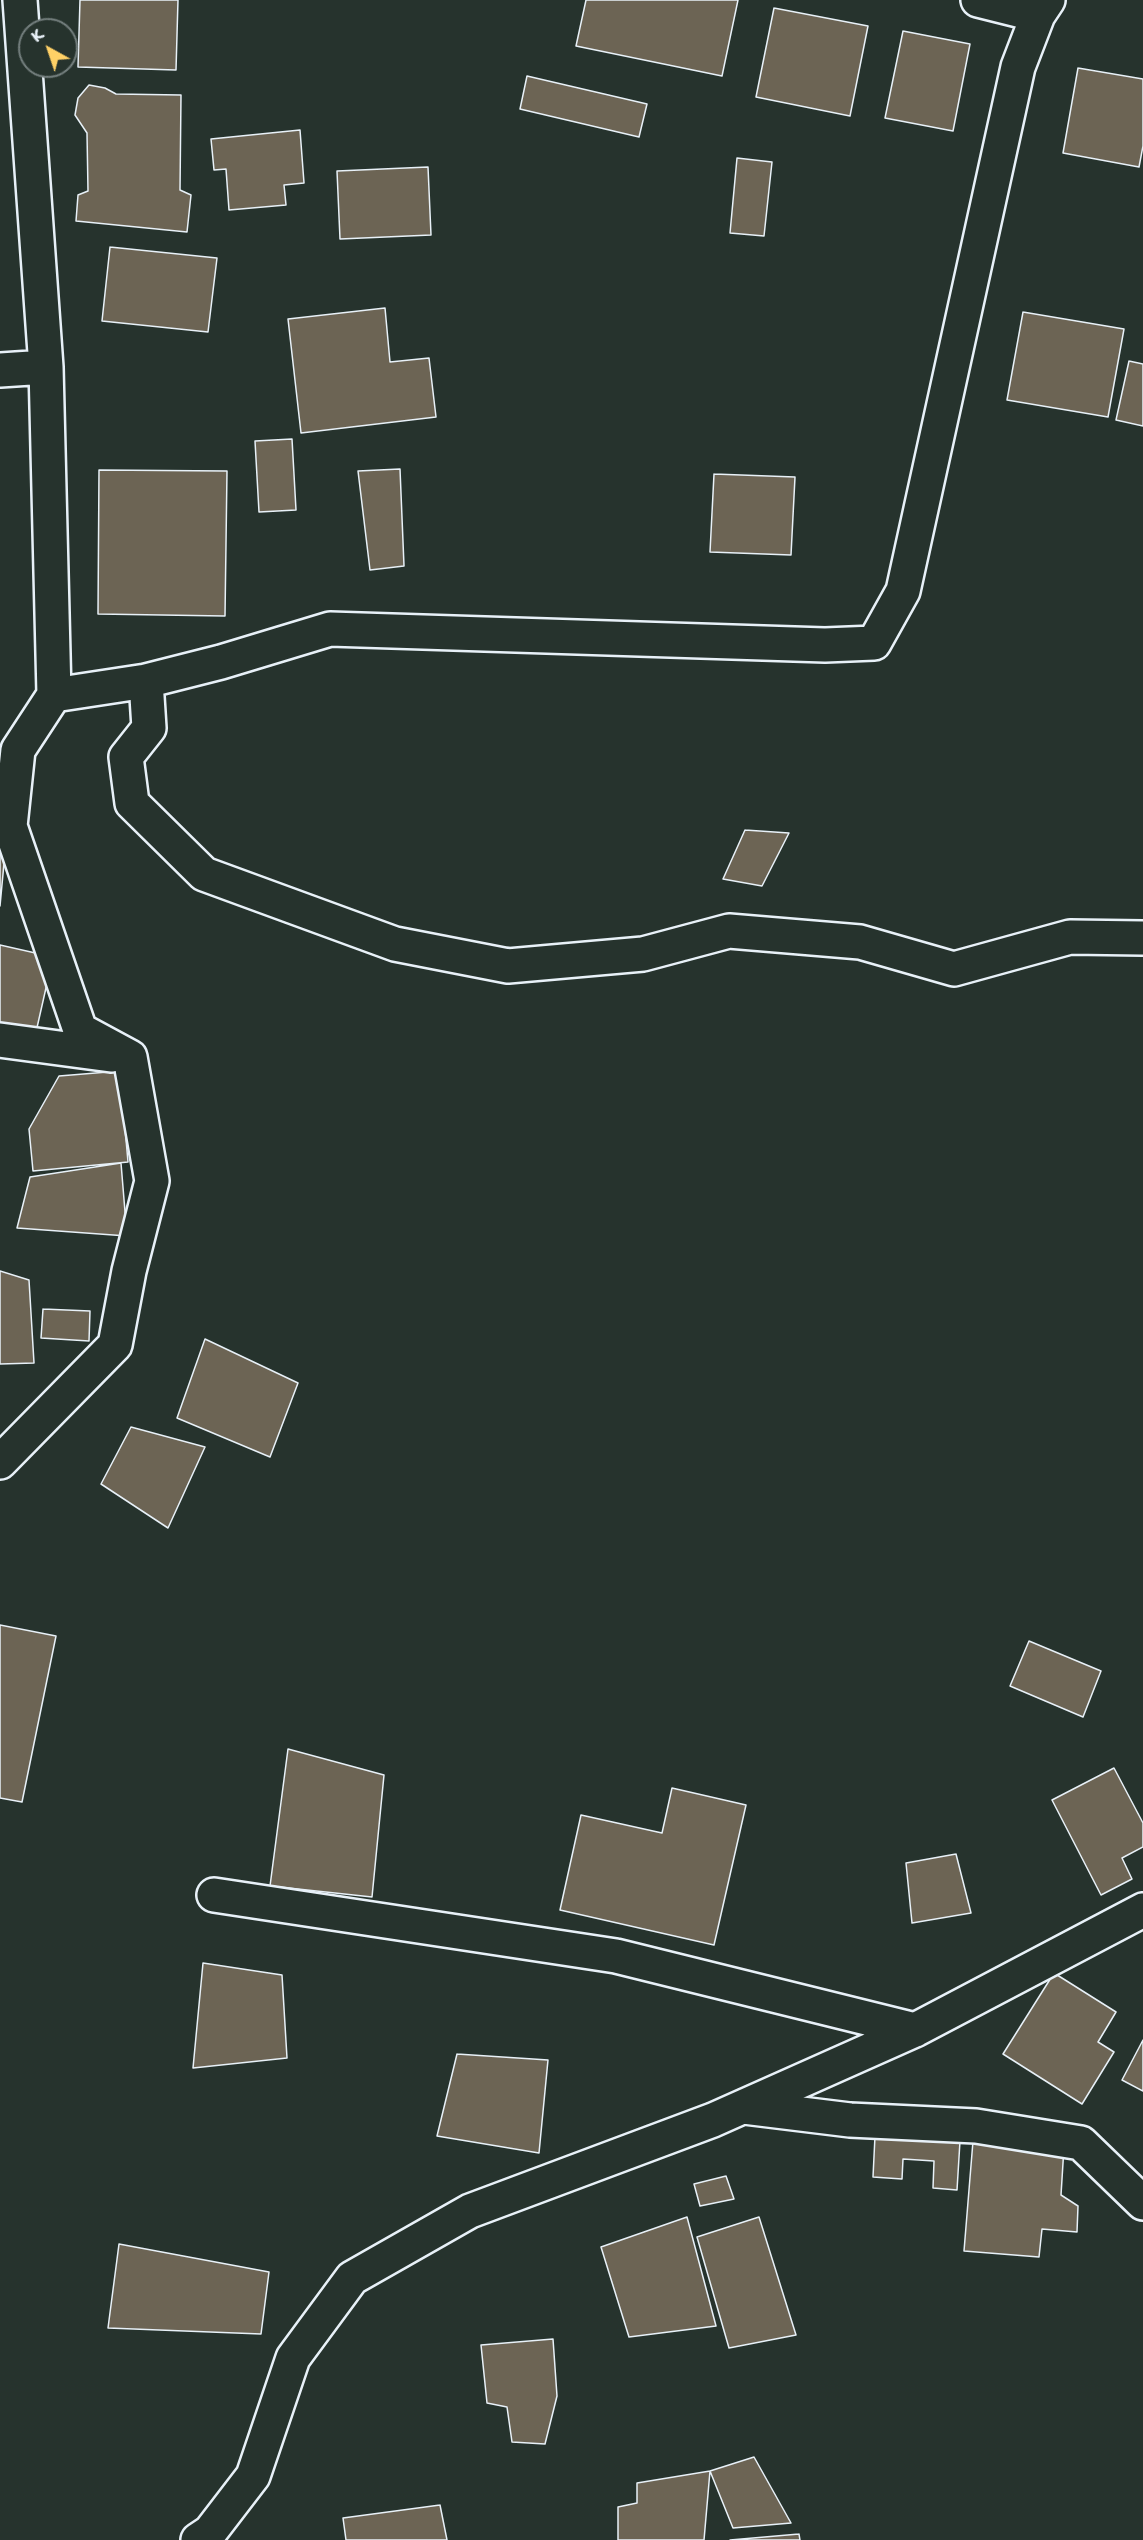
<!DOCTYPE html>
<style>
body{margin:0}
#map{position:relative;width:1143px;height:2540px;overflow:hidden;background:#26332d;font-family:"Shantell Sans",sans-serif}
canvas{display:block}
.north{position:absolute;left:18px;top:18px;width:60px;height:60px;box-sizing:border-box;background:#26332d;border:2px solid #747f7e;border-radius:50%;rotate:320deg;font-size:16px;font-weight:700;line-height:24px;text-align:center;color:#e8f1f8}
.north::after{content:'';display:block;margin:auto;width:21px;height:27px;background:#ffd166;clip-path:polygon(50% 0,100% 100%,50% 72%,0 100%)}
</style>
<div id="map">
<canvas width="1143" height="2540"></canvas>
<div class="north">K</div>
</div>
<script>
const c = document.querySelector('canvas').getContext('2d');
c.lineJoin = 'round';
function paint(path, color) {
  c.fillStyle = color;
  c.fill(path, 'evenodd');
}
function toPath(rows) {
  const path = new Path2D();
  for (const r of rows) {
    path.moveTo(r[0], r[1]);
    for (let i = 2; i < r.length; i += 2) path.lineTo(r[i], r[i + 1]);
  }
  return path;
}
function trace(path, color, width, dash) {
  c.strokeStyle = color;
  c.lineWidth = width;
  c.lineCap = dash ? 'butt' : 'round';
  c.setLineDash(dash || []);
  c.stroke(path);
}
const building = toPath([
 [80,0,178,0,176,70,78,67,80,0],
 [586,0,738,0,722,76,576,46,586,0],
 [774,8,868,26,850,116,756,97,774,8],
 [903,31,970,44,953,131,885,118,903,31],
 [1078,68,1143,79,1143,146,1139,167,1063,153,1078,68],
 [527,76,647,104,639,137,520,109,527,76],
 [89,85,105,88,116,94,181,95,180,190,191,195,187,232,76,221,78,195,88,191,87,133,75,115,78,98,89,85],
 [300,130,304,183,284,185,286,205,229,210,226,169,214,170,211,139,300,130],
 [737,158,772,162,764,236,730,233,737,158],
 [428,167,431,235,340,239,337,171,428,167],
 [110,247,217,258,208,332,102,321,110,247],
 [385,308,390,362,429,358,436,417,301,433,288,319,385,308],
 [1023,312,1124,329,1108,417,1007,400,1023,312],
 [1129,361,1143,364,1143,426,1116,420,1129,361],
 [292,439,296,510,259,512,255,441,292,439],
 [400,469,404,566,370,570,358,471,400,469],
 [99,470,227,471,225,616,98,614,99,470],
 [714,474,795,477,791,555,710,552,714,474],
 [745,830,789,833,762,886,723,879,745,830],
 [0,841,6,842,0,906,0,841],
 [0,945,53,957,36,1032,0,1024,0,945],
 [120,1071,128,1162,33,1171,29,1129,59,1076,120,1071],
 [121,1163,127,1236,17,1228,30,1177,121,1163],
 [0,1271,29,1280,34,1363,0,1364,0,1271],
 [43,1309,90,1311,89,1341,41,1338,43,1309],
 [205,1339,298,1383,270,1457,177,1418,205,1339],
 [131,1427,205,1447,168,1528,101,1484,131,1427],
 [0,1625,56,1636,22,1802,0,1798,0,1625],
 [1029,1641,1101,1671,1083,1717,1010,1686,1029,1641],
 [288,1749,384,1775,372,1897,270,1886,288,1749],
 [1114,1768,1143,1823,1143,1847,1122,1858,1132,1879,1101,1895,1052,1800,1114,1768],
 [672,1788,746,1805,714,1945,560,1910,581,1815,662,1833,672,1788],
 [956,1854,971,1913,912,1923,906,1863,956,1854],
 [203,1963,282,1975,287,2058,193,2068,203,1963],
 [1054,1973,1116,2012,1098,2042,1114,2052,1082,2104,1003,2054,1054,1973],
 [1143,2040,1143,2091,1122,2080,1143,2040],
 [457,2054,548,2060,539,2153,437,2136,457,2054],
 [875,2136,960,2141,957,2190,933,2188,934,2161,903,2159,902,2179,873,2177,875,2136],
 [973,2141,1064,2147,1061,2195,1078,2206,1077,2232,1042,2229,1039,2257,964,2251,973,2141],
 [726,2176,734,2199,700,2206,694,2184,726,2176],
 [687,2217,716,2326,629,2337,601,2247,687,2217],
 [759,2217,796,2335,729,2348,697,2237,759,2217],
 [119,2244,269,2272,261,2334,108,2328,119,2244],
 [553,2339,557,2396,545,2444,512,2442,507,2407,487,2403,481,2345,553,2339],
 [754,2457,791,2523,733,2528,710,2471,754,2457],
 [710,2471,704,2540,618,2540,618,2507,637,2503,637,2483,710,2471],
 [440,2505,447,2540,346,2540,343,2518,440,2505],
 [799,2534,800,2540,730,2540,799,2534]
]);
paint(building, '#6c6454');
trace(building, '#e8f1f8', 1.5);
const minor = toPath([
 [20,0,46,367,54,695],
 [978,0,1038,15],
 [0,370,46,367],
 [146,681,149,728,126,757,132,803,204,874,395,944,508,966,643,954,729,931,860,942,954,969,1070,937,1143,938],
 [0,1040,111,1055],
 [0,1462,115,1345,129,1271,152,1181,130,1057,80,1030,10,826,18,750,54,695,146,681,221,662,330,629,825,645,874,643,903,591,1018,67,1038,15,1048,0],
 [214,1895,616,1956,915,2030],
 [744,2107,850,2120,976,2126,1081,2143,1143,2203],
 [198,2540,210,2532,253,2476,293,2358,352,2278,470,2211,713,2120,915,2030,1143,1910]
]);
trace(minor, '#e8f1f8', 38);
trace(minor, '#26332d', 33);
</script>
